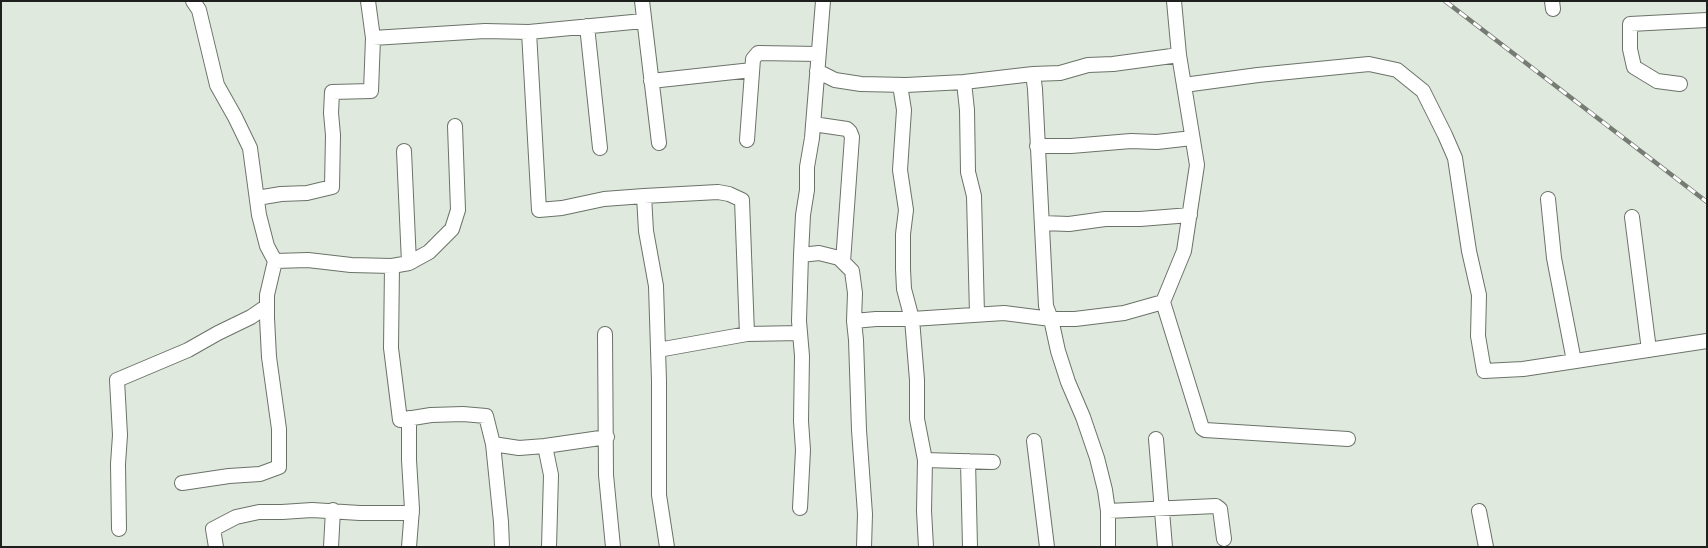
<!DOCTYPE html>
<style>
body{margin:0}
#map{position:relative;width:1708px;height:548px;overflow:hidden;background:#e0e9de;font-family:Barlow,sans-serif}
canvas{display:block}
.frame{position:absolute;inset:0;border:2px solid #1d201c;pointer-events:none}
</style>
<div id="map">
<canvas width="1708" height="548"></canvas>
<div class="frame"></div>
</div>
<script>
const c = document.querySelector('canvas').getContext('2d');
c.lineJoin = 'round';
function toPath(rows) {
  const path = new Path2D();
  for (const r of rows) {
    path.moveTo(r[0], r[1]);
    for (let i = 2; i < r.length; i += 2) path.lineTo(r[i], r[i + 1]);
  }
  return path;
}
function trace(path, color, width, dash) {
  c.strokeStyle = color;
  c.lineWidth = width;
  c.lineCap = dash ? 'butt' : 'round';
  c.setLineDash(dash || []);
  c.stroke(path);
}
const minor = toPath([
 [193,1,199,10,217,85,235,117,250,148,259,215,267,246,275,261,308,260,351,265,392,266,391,348,400,420,431,415,463,414,486,416,493,444,519,448,545,446,551,475,549,547],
 [642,1,659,143],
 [1552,1,1553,9],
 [587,26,600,148],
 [529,32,539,210,562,208,604,199,644,196,646,231,656,286,659,381,659,495,667,547],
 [373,38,485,31,529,32,643,21],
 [817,71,835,80,861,84,906,85,964,82,1033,74,1060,73,1088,65,1113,64,1179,55],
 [1033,74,1035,89,1046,306,1051,319],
 [651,81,752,70],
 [964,82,967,110,968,172,974,196,977,314],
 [1680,84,1657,81,1634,67,1630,49,1630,24,1707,20],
 [1184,85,1258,75,1369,64,1397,70,1423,91,1445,135,1455,158,1469,251,1479,295,1478,336,1484,371,1523,369,1707,341],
 [813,124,847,129,850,132,852,137,843,262],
 [747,140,753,59,758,53,818,54],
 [1037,146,1071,146,1131,141,1157,142,1192,138],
 [404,151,409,263],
 [644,196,718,192,729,194,742,200,747,334],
 [257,198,281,194,307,193,332,187,333,135,331,113,332,92,371,91,373,38,368,1],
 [1548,199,1554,258,1574,361],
 [1632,217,1649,350],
 [1042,223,1069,224,1105,219,1140,219,1190,215],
 [801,255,803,215,807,190,807,167,812,138,823,1],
 [392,266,409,263,429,252,452,229,458,210,455,126],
 [1163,302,1202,428,1205,430,1348,439],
 [854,321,876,319,912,319,904,289,903,269,903,234,906,210,900,170,904,110,900,85],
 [605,334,606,475,613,547],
 [658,350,747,334,800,333],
 [409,418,409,460,412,509,409,547],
 [1156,439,1165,547],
 [1034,441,1047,547],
 [493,444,501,522,502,547],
 [545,446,607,437],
 [925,460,993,462],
 [968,461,970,547],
 [182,483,229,476,260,474,279,467,279,429,269,357,267,318,267,295,275,261],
 [800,508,803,450,801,421,802,356,799,321,801,255,819,253,839,258,852,271,855,293,854,321,856,340,859,430,865,514,864,547],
 [1108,511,1216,506,1220,509,1224,539],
 [1479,511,1486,547],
 [119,529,118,464,120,435,117,380,188,350,218,333,251,317,267,306],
 [216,547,213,529,236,517,259,512,282,512,312,510,360,513,412,513],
 [331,547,333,510],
 [926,547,924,511,925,460,917,419,917,380,912,319,1004,313,1051,319],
 [1108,547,1108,511,1105,490,1097,458,1083,417,1068,382,1058,351,1051,319,1075,319,1124,313,1163,302,1184,251,1197,165,1179,55,1174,1]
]);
trace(minor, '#6b7369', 16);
trace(minor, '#fff', 14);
const rail = toPath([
 [1445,1,1707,202]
]);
trace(rail, '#767c74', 4.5);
trace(rail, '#fff', 3, [9]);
</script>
